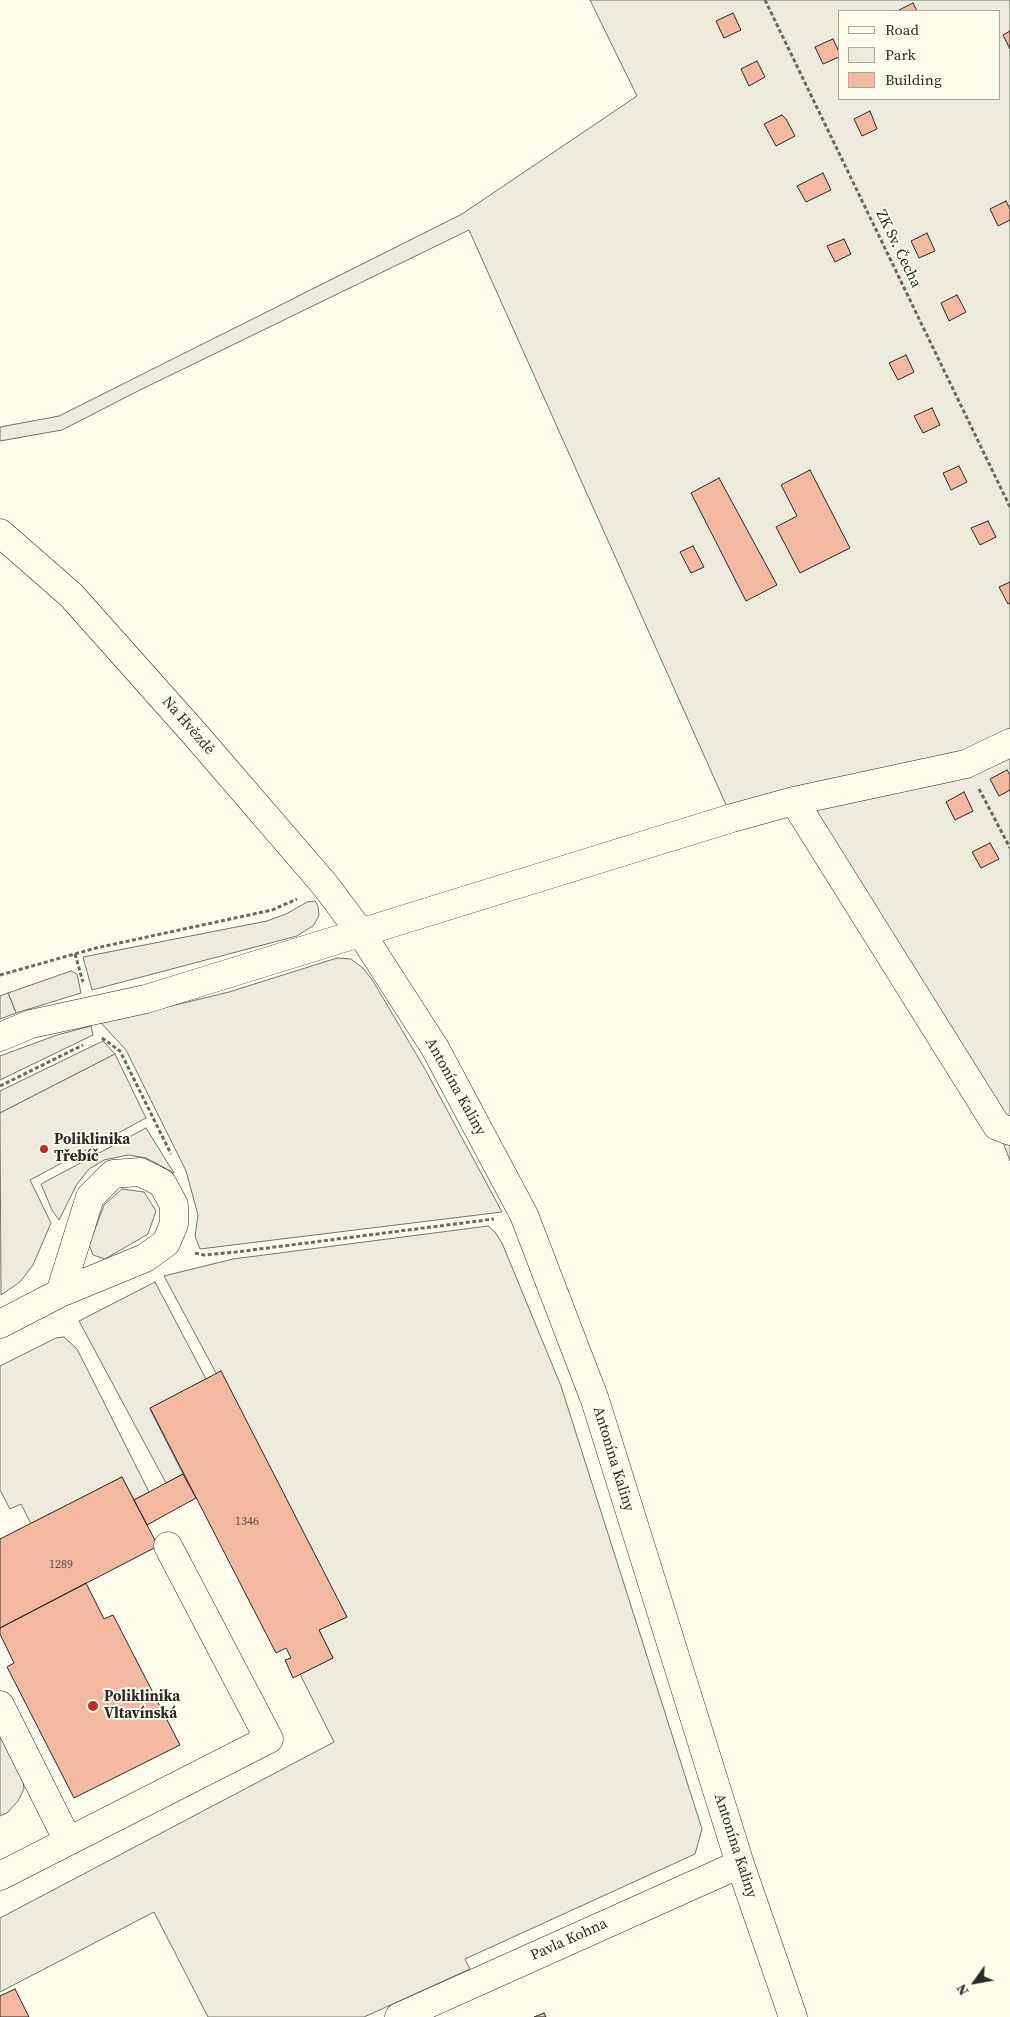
<!DOCTYPE html>
<meta charset="utf-8">
<style>
body{margin:0}
#map{position:relative;width:1010px;height:2017px;overflow:hidden;background:#fdfbea;font-family:"Source Serif 4",serif}
canvas{display:block}
.legend{position:absolute;left:838px;top:10px;width:162px;height:90px;box-sizing:border-box;background:#fdfbea;border:1px solid #a9a89e;margin:0;padding:6px 9px;list-style:none;font-size:15px;color:#2b2b2b}
.legend li{display:flex;align-items:center;gap:10px;height:25px}
.legend b{width:25px;border:1px solid #a9a89e}
.north{position:absolute;left:950px;top:1957px;width:50px;height:50px;-webkit-text-stroke:4px #fdfbea;paint-order:stroke;rotate:238deg;font-size:14px;font-weight:700;line-height:20px;text-align:center;color:#2b2b2b}
.north::after{content:'';display:block;margin:auto;width:18px;height:22px;background:#2b2b2b;clip-path:polygon(50% 0,100% 100%,50% 72%,0 100%)}
</style>
<div id="map">
<canvas width="1010" height="2017"></canvas>
<ul class="legend">
<li><b style="height:6px;background:#fdfbea"></b>Road</li>
<li><b style="height:14px;background:#ecebdb"></b>Park</li>
<li><b style="height:14px;background:#f2b8a0"></b>Building</li>
</ul>
<div class="north">N</div>
</div>
<script>
const c = document.querySelector('canvas').getContext('2d');
c.lineJoin = 'round';
function paint(path, color) {
  c.fillStyle = color;
  c.fill(path, 'evenodd');
}
function toPath(rows) {
  const path = new Path2D();
  for (const r of rows) {
    path.moveTo(r[0], r[1]);
    for (let i = 2; i < r.length; i += 2) path.lineTo(r[i], r[i + 1]);
  }
  return path;
}
function trace(path, color, width, dash) {
  c.strokeStyle = color;
  c.lineWidth = width;
  c.lineCap = dash ? 'butt' : 'round';
  c.setLineDash(dash || []);
  c.stroke(path);
}
function label(font, color, halo, rows, align = 'center') {
  c.font = font + ' "Source Serif 4",serif';
  c.lineWidth = 4;
  c.setLineDash([]);
  c.textBaseline = 'middle';
  c.strokeStyle = halo;
  c.fillStyle = color;
  for (const [text, x, y, turn = 0] of rows) {
    c.save();
    c.translate(x, y);
    c.rotate((+turn || 0) * Math.PI / 180);
    c.textAlign = isNaN(turn) ? turn : align;
    if (halo) c.strokeText(text, 0, 0);
    c.fillText(text, 0, 0);
    c.restore();
  }
}
const green = toPath([
 [590,0,1010,0,1010,1161,997,1126,794,801,732,818,469,230,140,390,62,430,0,441,0,427,59,416,462,214,637,96,590,0],
 [839,11,999,11,999,99,839,99,839,11],
 [315,901,318,906,319,915,314,925,297,936,92,990,83,957,267,921,286,914,307,902,315,901],
 [337,958,351,959,363,968,373,981,425,1069,502,1212,200,1249,195,1236,198,1215,186,1171,126,1050,101,1023,229,992,337,958],
 [71,971,77,974,81,993,16,1013,8,993,71,971],
 [91,1026,93,1035,0,1080,0,1056,57,1035,91,1026],
 [103,1041,115,1054,0,1113,0,1091,103,1041],
 [146,1128,174,1173,146,1158,128,1155,104,1160,89,1169,77,1184,59,1220,52,1210,41,1184,146,1128],
 [122,1189,144,1192,156,1211,148,1234,105,1259,93,1255,89,1245,104,1205,122,1189],
 [488,1226,495,1232,502,1243,561,1386,702,1829,695,1854,465,1959,470,1969,364,2017,208,2017,154,1912,0,1992,0,1918,334,1742,300,1674,333,1658,319,1630,347,1617,164,1276,233,1259,488,1226],
 [155,1282,206,1379,150,1409,183,1474,166,1483,79,1321,155,1282],
 [64,1337,77,1349,149,1492,134,1500,122,1477,31,1524,21,1504,10,1509,0,1490,0,1366,56,1338,64,1337],
 [0,1731,22,1774,24,1789,18,1801,7,1813,0,1816,0,1731]
]);
paint(green, '#ecebdb');
trace(green, '#74746e', 1);
const parking = toPath([
 [8,993,16,1013,0,1019,0,996,8,993],
 [115,1054,146,1118,30,1180,51,1223,33,1265,20,1282,1,1295,0,1113,115,1054]
]);
paint(parking, '#eceadb');
trace(parking, '#74746e', 1);
const building = toPath([
 [913,3,917,11,897,11,913,3],
 [733,13,741,30,724,38,716,21,733,13],
 [1010,31,1010,49,1003,35,1010,31],
 [833,39,839,52,839,57,823,64,815,47,833,39],
 [757,61,765,77,749,86,741,69,757,61],
 [870,111,877,129,862,136,854,119,870,111],
 [782,115,786,119,795,136,776,146,764,124,782,115],
 [823,173,831,190,806,202,797,186,823,173],
 [1006,201,1010,209,1010,220,998,226,990,209,1006,201],
 [927,233,935,251,919,258,911,241,927,233],
 [844,239,851,254,835,262,827,246,844,239],
 [957,295,966,312,949,321,941,303,957,295],
 [906,355,914,372,898,380,889,363,906,355],
 [932,408,940,425,923,433,914,416,932,408],
 [959,466,967,482,951,490,943,473,959,466],
 [810,470,850,548,800,573,776,527,797,516,781,485,810,470],
 [719,478,777,585,746,601,691,493,719,478],
 [988,521,996,537,980,545,971,528,988,521],
 [693,546,704,567,691,573,680,552,693,546],
 [1010,582,1010,603,1008,604,999,587,1010,582],
 [1007,770,1010,775,1010,790,999,796,990,779,1007,770],
 [964,792,973,811,955,820,946,802,964,792],
 [990,843,999,859,981,868,972,852,990,843],
 [221,1371,347,1617,319,1630,333,1658,293,1678,285,1660,291,1658,286,1648,276,1653,150,1408,221,1371],
 [183,1474,196,1498,147,1525,134,1500,183,1474],
 [122,1477,158,1546,0,1628,0,1539,122,1477],
 [86,1583,104,1619,113,1615,180,1745,74,1798,7,1667,14,1663,0,1634,0,1628,86,1583],
 [15,1989,29,2017,0,2017,0,1996,15,1989],
 [544,2013,546,2017,534,2017,544,2013]
]);
paint(building, '#f2b8a0');
trace(building, '#2b2b2b', 1);
const minor = toPath([
 [0,533,71,595,194,733,325,885,361,933,435,1048,524,1215,595,1400,740,1864,793,2017],
 [794,801,997,1126,1010,1131],
 [0,1037,31,1024,146,999,732,818,794,801,966,764,1010,743],
 [0,1324,60,1293,145,1258,166,1243,174,1224,174,1205,162,1183,140,1172,113,1174,90,1197,60,1293],
 [0,1705,68,1841],
 [0,1876,269,1739,168,1546],
 [399,2017,740,1864]
]);
trace(minor, '#2b2b2b', 29);
trace(toPath([
 [765,0,1010,507],
 [979,789,1010,848],
 [75,954,83,982],
 [0,975,96,948,272,910,297,899],
 [102,1038,120,1051,171,1154],
 [0,1086,83,1045],
 [195,1253,204,1255,236,1252,494,1219]
]), '#6a6964', 3, [4, 2.5]);
trace(minor, '#fdfbea', 28);
for (const [x, y, r, color] of [
 [44,1149,5,"#c62828"],
 [93,1706,6,"#c62828"]
]) {
  const dot = new Path2D();
  dot.arc(x, y, r, 0, 2 * Math.PI);
  c.fillStyle = color;
  c.fill(dot);
  trace(dot, '#fdfbea', 2);
}
label('12px', '#5d4e48', null, [
 ["1346",247,1522],
 ["1289",61,1565]
]);
label('15px', '#2b2b2b', '#fdfbea', [
 ["ZK Sv. Čecha",898,249,64],
 ["Na Hvězdě",188,726,49],
 ["Antonína Kaliny",455,1087,61],
 ["Antonína Kaliny",613,1459,73],
 ["Antonína Kaliny",735,1846,72],
 ["Pavla Kohna",569,1940,-24]
]);
label('bold 15px', '#2b2b2b', '#fdfbea', [
 ["Poliklinika",54,1140],
 ["Třebíč",54,1157],
 ["Poliklinika",104,1697],
 ["Vltavínská",104,1714]
], 'left');
</script>
